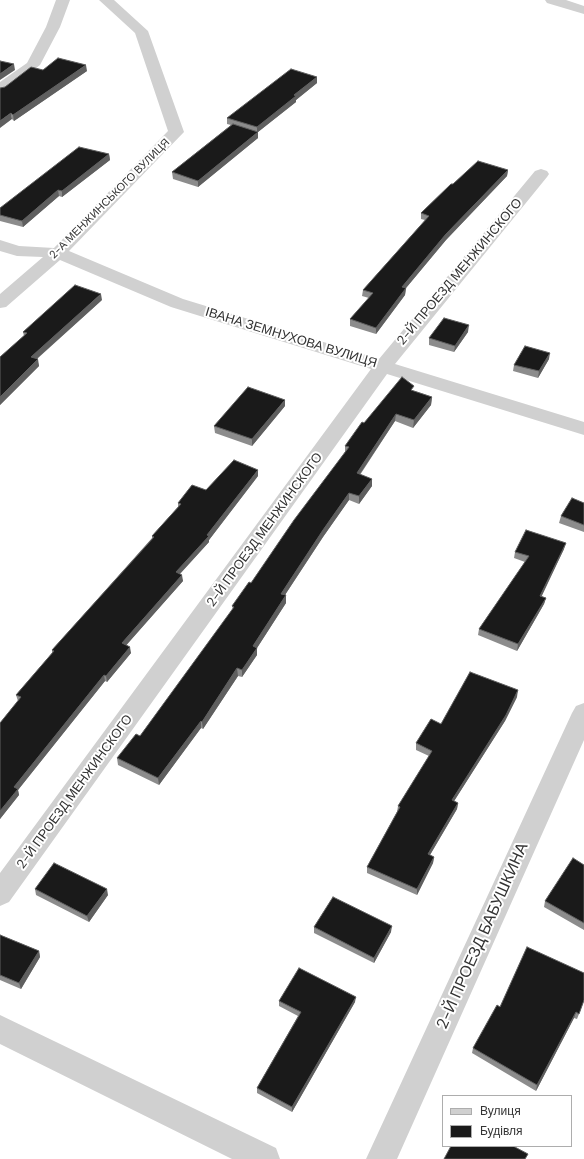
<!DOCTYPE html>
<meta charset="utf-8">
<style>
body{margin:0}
#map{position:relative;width:584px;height:1159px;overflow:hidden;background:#fff;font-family:"DM Sans",sans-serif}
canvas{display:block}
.legend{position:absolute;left:442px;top:1095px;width:130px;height:52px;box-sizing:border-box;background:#fff;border:1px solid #adadad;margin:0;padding:5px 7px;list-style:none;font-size:12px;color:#333}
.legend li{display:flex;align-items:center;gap:8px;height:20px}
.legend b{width:20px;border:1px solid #adadad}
</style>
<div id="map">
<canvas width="584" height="1159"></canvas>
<ul class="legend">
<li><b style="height:5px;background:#d0d0d0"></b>Вулиця</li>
<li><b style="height:11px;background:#1a1a1a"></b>Будівля</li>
</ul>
</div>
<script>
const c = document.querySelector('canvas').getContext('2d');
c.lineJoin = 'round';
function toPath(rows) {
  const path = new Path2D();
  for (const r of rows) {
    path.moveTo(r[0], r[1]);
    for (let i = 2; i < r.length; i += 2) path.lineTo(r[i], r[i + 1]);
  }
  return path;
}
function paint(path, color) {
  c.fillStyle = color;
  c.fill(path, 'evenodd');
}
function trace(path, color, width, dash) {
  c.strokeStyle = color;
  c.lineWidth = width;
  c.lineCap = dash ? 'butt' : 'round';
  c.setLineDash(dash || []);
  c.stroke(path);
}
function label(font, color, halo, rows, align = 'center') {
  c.font = font + ' "DM Sans",sans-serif';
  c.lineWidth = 4;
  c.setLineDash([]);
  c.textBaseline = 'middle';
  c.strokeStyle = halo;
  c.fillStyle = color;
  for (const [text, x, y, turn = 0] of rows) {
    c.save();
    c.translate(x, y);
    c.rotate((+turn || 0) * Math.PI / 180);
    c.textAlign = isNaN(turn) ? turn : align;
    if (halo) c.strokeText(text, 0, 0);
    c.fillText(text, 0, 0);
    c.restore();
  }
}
paint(toPath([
 [56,0,70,0,60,27,40,65,5,92,0,93,0,82,27,63,46,27,56,0],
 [99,0,114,0,148,31,184,132,69,251,183,299,379,359,535,171,541,169,547,171,549,174,547,177,395,364,584,422,584,435,387,374,9,902,0,906,0,873,371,369,171,307,60,260,6,307,0,308,0,294,43,257,17,256,0,251,0,240,19,246,54,248,168,131,135,33,99,0],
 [545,0,566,0,584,6,584,14,547,3,545,0],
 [584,703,584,740,397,1159,366,1159,572,713,576,706,584,703],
 [0,1015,276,1148,280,1159,232,1159,0,1044,0,1015]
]), '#d0d0d0');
paint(toPath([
 [43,70,87,71,14,121,12,119,5,87],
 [317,77,317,83,296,100,296,102,258,132,258,138,198,187,173,179,172,172,231,125,227,124,227,118],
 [109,154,110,160,62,197,59,196,23,227,0,221,0,208],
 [508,170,507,176,446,240,406,288,405,295,376,334,350,326,350,319,369,298,362,296,363,290,425,220,421,219,421,213,453,184],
 [102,300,37,359,39,366,0,405,0,357,24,336,23,332],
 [468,332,454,352,429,345,429,338],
 [549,359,538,378,513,371,514,365],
 [414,391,432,397,431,405,413,428,395,421,360,475,372,479,372,486,359,504,349,500,323,537,285,595,286,595,286,603,257,648,257,655,242,677,238,676,203,729,201,728,159,785,118,765,117,758,140,736,233,609,232,606,251,583,345,452,345,446,364,423],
 [285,406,252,446,215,433,214,426],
 [258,476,209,540,209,542,180,574,183,581,126,645,131,653,107,682,105,681,18,790,19,795,0,819,0,723,18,701,16,695,52,653,52,650,152,538,152,536,178,507,178,503,206,490],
 [584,503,584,532,559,523,561,516],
 [564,549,541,596,546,598,544,604,517,651,478,635,479,629,525,562,514,558,515,552],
 [517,697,505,721,454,801,458,803,457,809,430,855,434,857,433,863,417,895,367,873,367,867,397,812,398,806,429,756,416,750,416,743,441,724],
 [584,865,584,930,544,907,545,901],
 [35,889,108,895,89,922,36,895],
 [314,927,391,932,374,963,314,933],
 [0,935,39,951,40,957,21,989,0,980],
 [279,1001,355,1002,292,1112,257,1093,257,1088,298,1016,279,1006],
 [584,1001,577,1019,574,1018,536,1091,472,1053,473,1048]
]), '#8c8c8c');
paint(toPath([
 [14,64,15,70,0,80,0,74],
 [86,65,87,71,14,121,13,115],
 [317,77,317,83,296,100,296,102,258,132,258,138,198,187,198,181,257,133,257,127,294,95],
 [11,113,12,119,0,128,0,121],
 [109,154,110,160,62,197,62,191],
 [508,170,507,176,446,240,406,288,405,295,376,334,376,328,402,287,446,234],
 [58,190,59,196,23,227,22,221],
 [101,294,102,300,32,363,31,357],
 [469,325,468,332,454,352,455,346],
 [550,353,549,359,538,378,539,371],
 [38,359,39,366,0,405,0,397],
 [432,397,431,405,413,428,414,420],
 [285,400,285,406,252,446,252,439],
 [396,414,395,421,356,480,357,473],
 [258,470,258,476,209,540,209,542,176,578,176,572,207,535],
 [372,479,372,486,359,504,359,496],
 [349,493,349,500,323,537,281,601,281,594,323,530],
 [566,543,564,549,539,602,540,596],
 [182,575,183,581,123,649,122,643],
 [286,595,286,603,257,648,257,655,242,677,242,670,253,646],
 [546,598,544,604,517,651,518,644],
 [130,647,131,653,107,682,106,676],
 [237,668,238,676,203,729,202,722],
 [104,675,105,681,18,790,19,795,0,819,0,811,14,787],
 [518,690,517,697,505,721,451,806,452,800],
 [201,721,201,728,159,785,158,778],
 [458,803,457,809,427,860,428,854],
 [434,857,433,863,417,895,417,889],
 [107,889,108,895,89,922,87,916],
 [392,926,391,932,374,963,374,958],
 [39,951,40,957,21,989,19,983],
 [356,997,355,1002,292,1112,292,1107],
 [576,1012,574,1018,536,1091,537,1085]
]), '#5f5f5f');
const building = toPath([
 [58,58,86,65,13,115,11,113,0,121,0,88,5,87,31,67,43,70,58,58],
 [0,61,14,64,0,74,0,61],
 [291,69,317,77,294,95,296,96,257,127,227,118,291,69],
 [233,124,258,132,198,181,172,172,233,124],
 [79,147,109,154,62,191,58,190,22,221,0,215,0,208,79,147],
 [478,161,508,170,446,234,402,287,406,288,376,328,350,319,373,293,363,290,429,216,421,213,451,184,453,184,478,161],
 [75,285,101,294,31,357,38,359,0,397,0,357,27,333,23,332,75,285],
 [444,318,469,325,455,346,429,338,444,318],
 [525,346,550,353,539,371,514,365,525,346],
 [402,377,414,386,411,390,432,397,414,420,396,414,357,473,372,479,359,496,349,493,323,530,281,594,286,595,253,646,257,648,242,670,237,668,202,722,201,721,158,778,117,758,136,734,140,736,234,607,232,606,249,582,251,583,294,520,349,447,345,446,362,422,364,423,402,377],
 [248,387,285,400,252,439,214,426,248,387],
 [234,460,258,470,207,535,209,536,176,572,182,575,122,643,130,647,106,676,104,675,14,787,18,789,0,811,0,723,21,697,16,695,54,651,52,650,154,537,152,536,181,504,178,503,192,485,206,490,234,460],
 [572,498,584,503,584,525,561,516,572,498],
 [526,530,566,543,540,596,546,598,518,644,479,629,529,556,515,552,526,530],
 [470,672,518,690,506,715,452,800,458,803,428,854,434,857,417,889,367,867,400,807,398,806,432,751,416,743,431,719,441,724,470,672],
 [573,858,584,865,584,923,545,901,573,858],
 [54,863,107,889,87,916,35,889,54,863],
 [333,897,392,926,374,958,314,927,333,897],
 [0,935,39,951,19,983,0,975,0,935],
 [527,947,584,973,584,1000,579,1014,576,1012,537,1085,473,1048,497,1005,500,1007,527,947],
 [299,968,356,997,292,1107,257,1088,301,1012,279,1001,299,968],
 [451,1146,513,1146,528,1154,525,1159,444,1159,451,1146]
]);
paint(building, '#1a1a1a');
trace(building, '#5f5f5f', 1);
label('11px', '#333', '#fff', [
 ["2-А МЕНЖИНСЬКОГО ВУЛИЦЯ",110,199,-45]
]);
label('13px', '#333', '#fff', [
 ["2-Й ПРОЕЗД МЕНЖИНСКОГО",460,272,-50],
 ["ІВАНА ЗЕМНУХОВА ВУЛИЦЯ",291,338,17],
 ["2-Й ПРОЕЗД МЕНЖИНСКОГО",265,530,-54],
 ["2-Й ПРОЕЗД МЕНЖИНСКОГО",75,792,-54]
]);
label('16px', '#333', '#fff', [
 ["2-Й ПРОЕЗД БАБУШКИНА",483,936,-66]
]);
</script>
